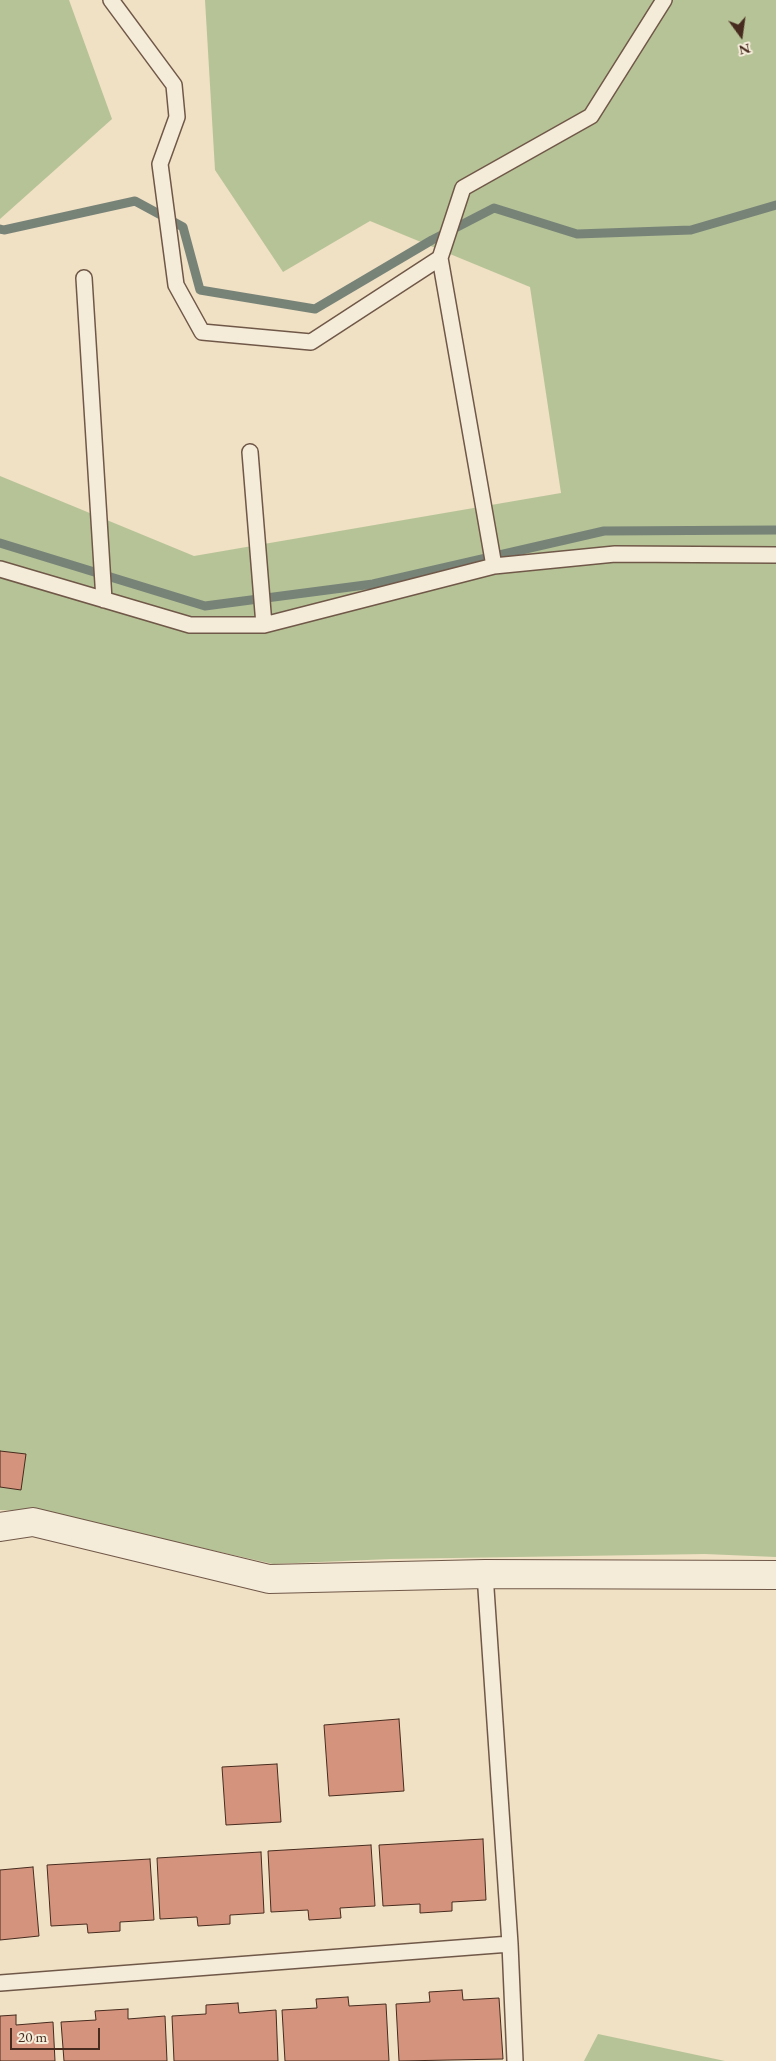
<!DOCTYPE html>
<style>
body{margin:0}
#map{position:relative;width:776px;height:2061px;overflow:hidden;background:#f0e0c4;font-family:"EB Garamond",serif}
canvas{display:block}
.north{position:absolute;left:716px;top:10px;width:50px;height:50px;-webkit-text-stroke:4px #f5ebd9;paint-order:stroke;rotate:166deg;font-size:14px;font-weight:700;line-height:20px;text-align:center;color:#462b1e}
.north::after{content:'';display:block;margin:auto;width:18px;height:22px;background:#462b1e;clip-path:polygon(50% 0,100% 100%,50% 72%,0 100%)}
.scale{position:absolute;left:10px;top:2028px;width:90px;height:22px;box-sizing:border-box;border:2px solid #462b1e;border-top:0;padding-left:6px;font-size:15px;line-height:18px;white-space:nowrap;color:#462b1e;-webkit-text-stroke:4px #f5ebd9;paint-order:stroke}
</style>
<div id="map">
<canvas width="776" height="2061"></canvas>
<div class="north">N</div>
<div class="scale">20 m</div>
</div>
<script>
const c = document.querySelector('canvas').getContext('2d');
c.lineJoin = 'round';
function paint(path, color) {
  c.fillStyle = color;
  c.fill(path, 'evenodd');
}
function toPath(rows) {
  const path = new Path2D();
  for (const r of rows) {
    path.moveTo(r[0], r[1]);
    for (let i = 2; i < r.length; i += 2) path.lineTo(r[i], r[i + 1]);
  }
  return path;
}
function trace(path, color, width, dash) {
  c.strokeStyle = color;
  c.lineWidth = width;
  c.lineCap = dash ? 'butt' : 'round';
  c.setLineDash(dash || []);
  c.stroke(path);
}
paint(toPath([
 [0,0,69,0,112,119,0,219],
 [205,0,776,0,776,1557,705,1554,390,1559,273,1564,44,1512,0,1510,0,476,194,556,561,493,530,287,370,221,283,272,215,170],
 [598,2034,725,2061,584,2061]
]), '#b6c397');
trace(toPath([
 [0,229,4,230,135,201,183,227,200,290,315,309,432,240,494,208,577,234,691,230,776,205],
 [0,543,205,606,373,584,604,531,776,530]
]), '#788378', 9);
const building = toPath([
 [0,1451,26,1454,21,1490,0,1487,0,1451],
 [399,1719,404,1791,329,1796,324,1725,399,1719],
 [277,1764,281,1822,226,1825,222,1767,277,1764],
 [483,1839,486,1900,452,1902,452,1911,420,1913,420,1904,383,1906,379,1845,483,1839],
 [371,1845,375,1906,340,1908,341,1918,309,1920,308,1910,271,1912,268,1851,371,1845],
 [261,1852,264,1913,230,1915,230,1924,198,1926,197,1917,160,1919,157,1858,261,1852],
 [150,1859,154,1920,120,1922,120,1931,88,1933,87,1924,51,1926,47,1865,150,1859],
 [33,1867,39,1936,0,1940,0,1870,33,1867],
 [462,1990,463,2000,499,1998,503,2059,399,2061,396,2004,430,2002,429,1992,462,1990],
 [348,1997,349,2006,386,2004,389,2061,285,2061,282,2010,317,2008,316,1999,348,1997],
 [238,2003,239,2013,276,2010,278,2061,174,2061,172,2016,206,2014,206,2005,238,2003],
 [128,2009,128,2019,165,2016,167,2061,64,2061,61,2022,96,2020,95,2011,128,2009],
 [16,2015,16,2025,53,2022,55,2061,0,2061,0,2016,16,2015]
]);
paint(building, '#d4937c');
trace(building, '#462b1e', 1);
const service = toPath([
 [111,0,174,85,177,117,160,164,176,285,202,332,311,342,440,258],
 [84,278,104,600],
 [250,452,264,625],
 [494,566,440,258,463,188,591,116,664,0],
 [0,569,190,625,264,625,494,566,615,554,776,555],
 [485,1574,510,1944,515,2061],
 [0,1983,510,1944]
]);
const minor = toPath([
 [0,1527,33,1522,269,1579,485,1574,776,1575]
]);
trace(service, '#705848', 18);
trace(minor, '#705848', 30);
trace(service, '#f5ebd9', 15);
trace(minor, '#f5ebd9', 28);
</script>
